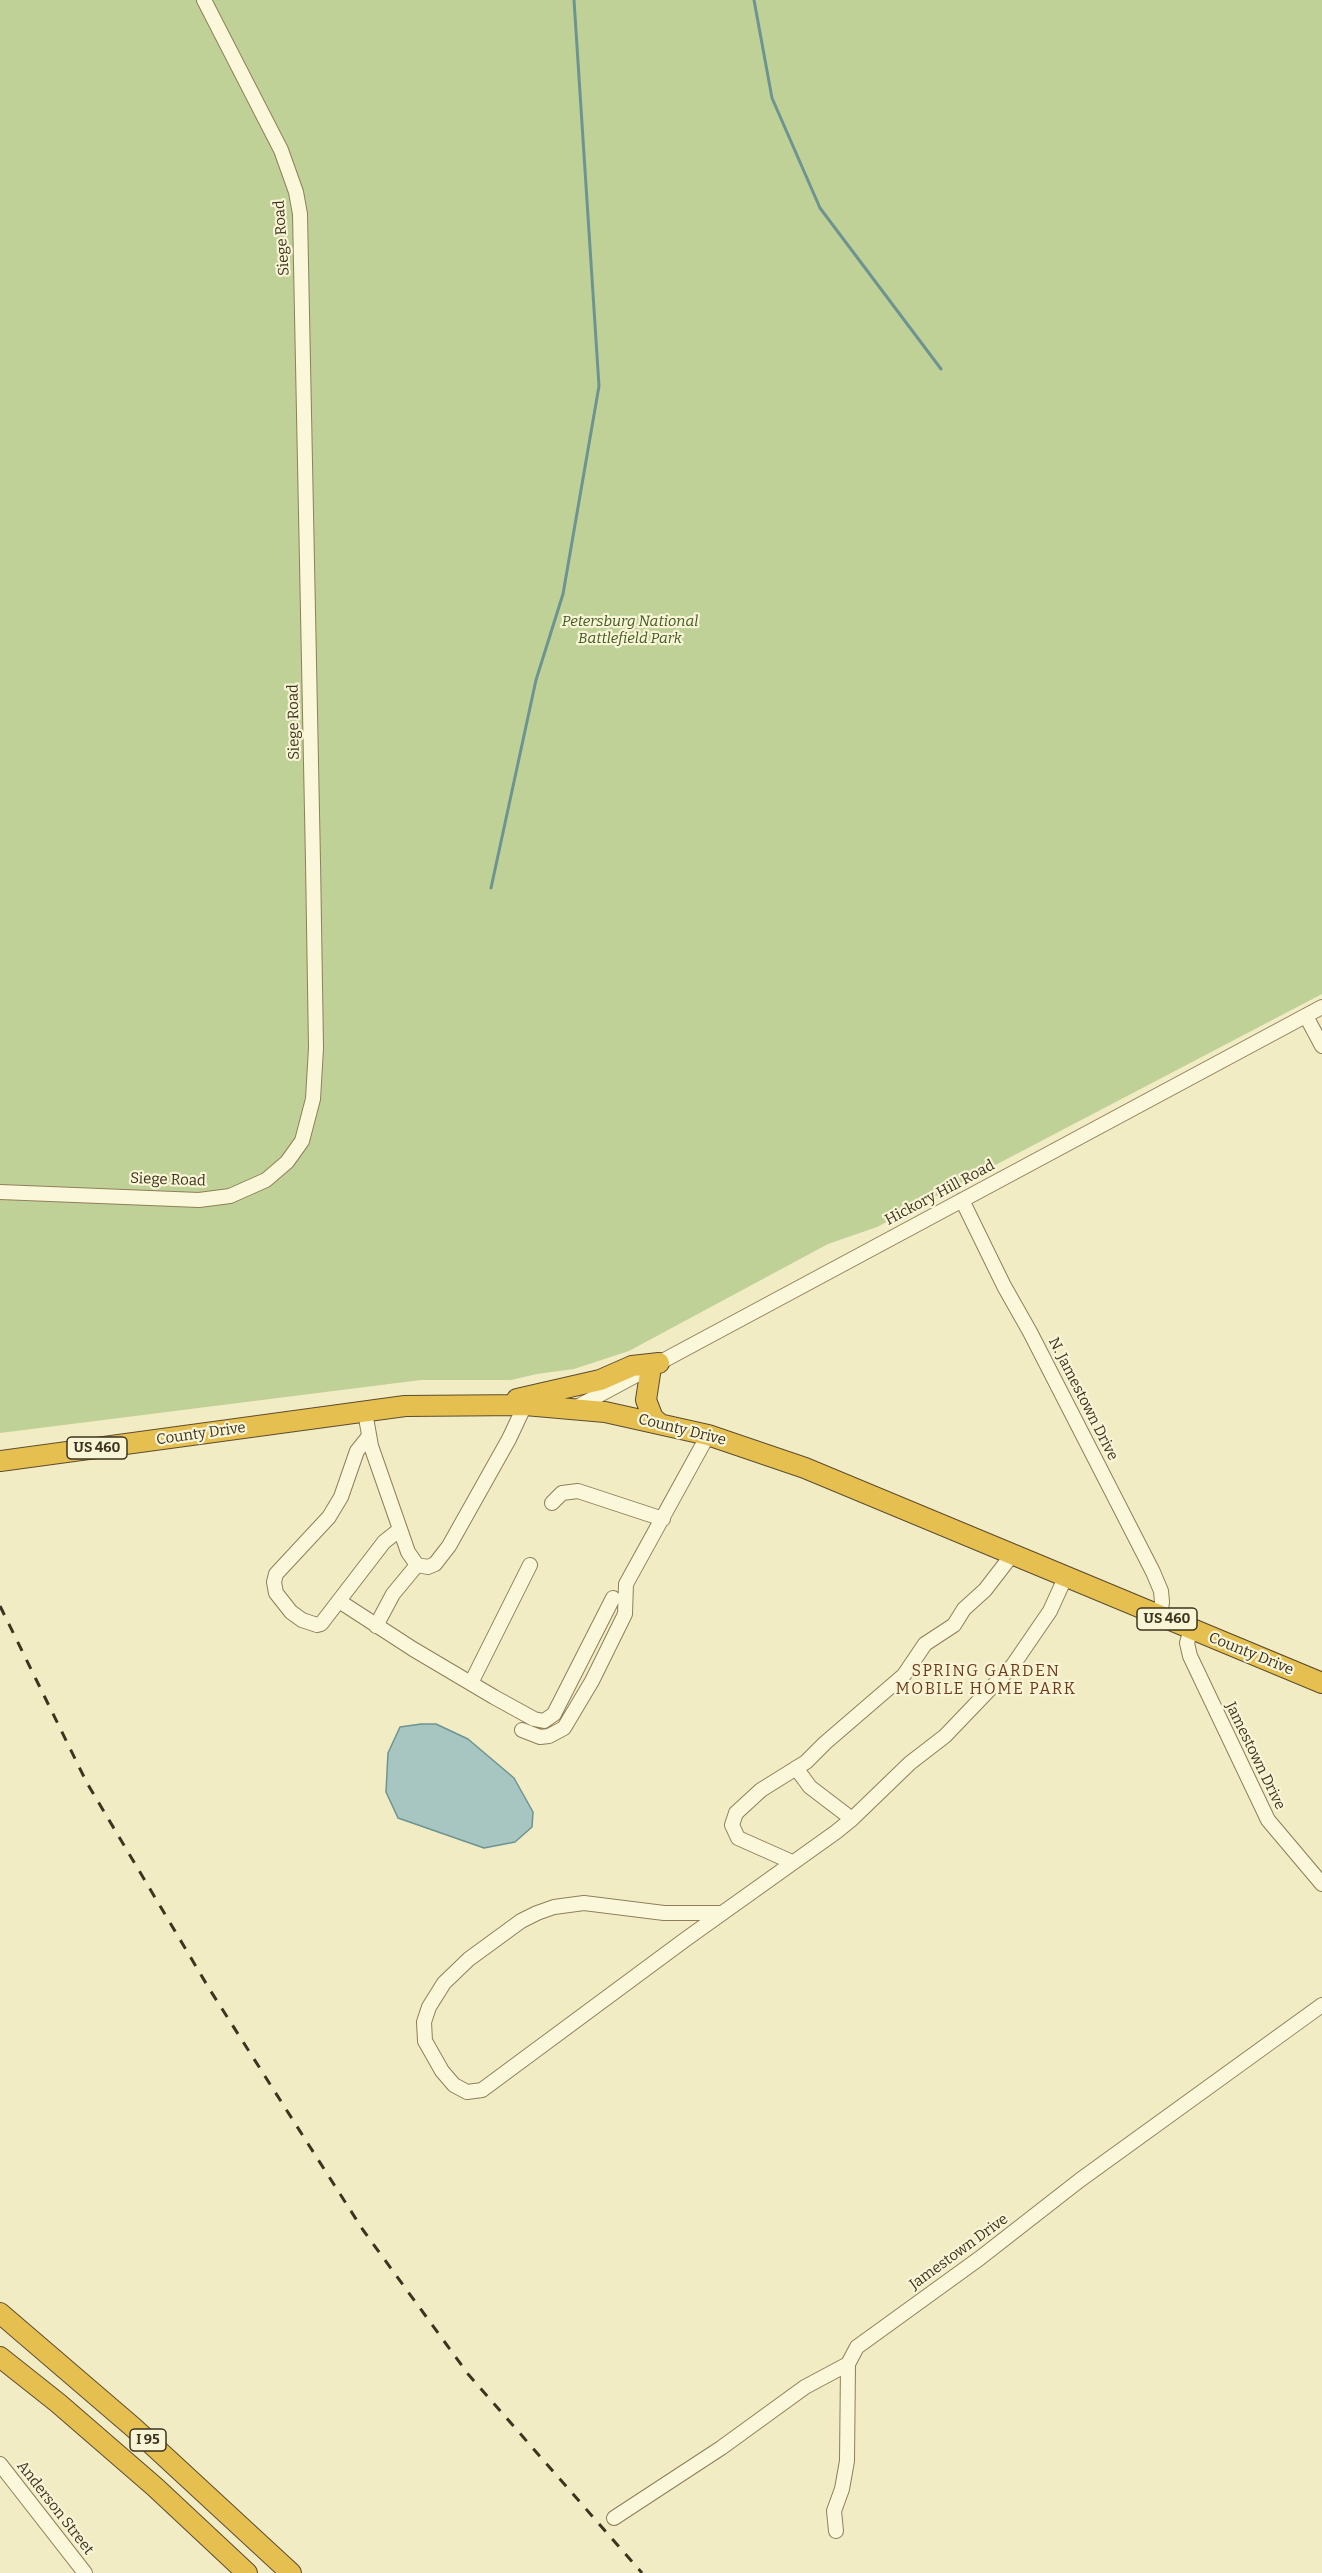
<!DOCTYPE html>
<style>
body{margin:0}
canvas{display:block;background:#f2ecc5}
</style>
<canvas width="1322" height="2573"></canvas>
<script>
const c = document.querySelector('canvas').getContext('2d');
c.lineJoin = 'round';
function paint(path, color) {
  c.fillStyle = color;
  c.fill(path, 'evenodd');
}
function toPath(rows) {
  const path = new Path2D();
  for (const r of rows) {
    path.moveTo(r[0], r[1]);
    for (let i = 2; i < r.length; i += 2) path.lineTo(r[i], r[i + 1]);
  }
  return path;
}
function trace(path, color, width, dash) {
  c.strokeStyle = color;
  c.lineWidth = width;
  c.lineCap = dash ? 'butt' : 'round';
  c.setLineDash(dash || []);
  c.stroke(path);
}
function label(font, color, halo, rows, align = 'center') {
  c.font = font + ' Bitter,serif';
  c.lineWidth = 4.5;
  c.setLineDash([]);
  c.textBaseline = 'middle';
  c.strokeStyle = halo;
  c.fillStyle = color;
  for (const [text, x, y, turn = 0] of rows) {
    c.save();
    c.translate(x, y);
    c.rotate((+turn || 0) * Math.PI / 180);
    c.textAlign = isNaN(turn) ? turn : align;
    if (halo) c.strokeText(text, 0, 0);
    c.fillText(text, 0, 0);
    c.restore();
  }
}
paint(toPath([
 [0,0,1322,0,1322,994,877,1227,828,1244,629,1351,574,1369,537,1374,511,1380,421,1380,0,1433]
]), '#c0d198');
const water = toPath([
 [421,1724,436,1724,468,1739,514,1778,533,1812,532,1827,515,1842,484,1848,398,1818,386,1792,388,1753,400,1727,421,1724]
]);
paint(water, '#a7c5c1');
trace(water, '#6d9491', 1.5);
trace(toPath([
 [754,0,772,98,820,208,941,369],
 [491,888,536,680,563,594,599,386,574,0]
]), '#6d9491', 3);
const minor = toPath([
 [1306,1016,1322,1046],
 [0,1192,199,1200,230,1196,266,1180,287,1162,302,1141,313,1099,316,1048,313,862,300,214,296,192,281,150,204,0],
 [962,1200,1004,1286,1030,1332,1153,1572,1161,1591,1162,1602,1160,1617],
 [575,1408,1322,1007],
 [365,1412,371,1446,408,1552,417,1565,428,1567,435,1564,449,1546,509,1439,525,1405],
 [369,1436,357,1451,341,1497,329,1517,276,1574,274,1582,276,1593,291,1612,302,1620,317,1625,321,1624,384,1542,399,1530],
 [552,1503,562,1493,578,1491,663,1519],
 [339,1601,413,1649,494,1697,534,1719,544,1721,554,1714,613,1598],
 [376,1626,393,1594,417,1565],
 [1191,1629,1187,1643,1190,1656,1268,1820,1322,1884],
 [471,1683,530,1565],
 [522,1730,540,1737,549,1736,564,1728,592,1681,625,1614,626,1584,708,1435],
 [796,1768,810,1787,852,1819],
 [792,1862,738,1838,732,1825,736,1813,761,1790,806,1762,825,1743,904,1675,925,1644,954,1625,964,1609,985,1590,1012,1555],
 [721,1913,664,1913,584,1903,554,1907,537,1913,521,1921,469,1959,444,1983,429,2007,424,2022,425,2041,442,2071,454,2085,467,2092,482,2090,686,1939,836,1832,852,1819,910,1763,945,1736,1013,1665,1050,1611,1065,1578],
 [0,2464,85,2573],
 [614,2518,721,2448,805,2387,848,2364,857,2347,980,2258,1080,2180,1322,2005],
 [836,2531,834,2511,842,2489,847,2461,848,2364]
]);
const highway = toPath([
 [651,1367,646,1400,653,1418,659,1423],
 [517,1399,600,1380,632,1366,659,1363],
 [0,1461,405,1406,525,1405,605,1412,708,1435,805,1468,1322,1683],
 [0,2313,134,2428,291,2573],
 [0,2357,58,2403,155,2487,247,2573]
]);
trace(minor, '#8f7f59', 16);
trace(highway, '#5c4c2e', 22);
trace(minor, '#fbf7da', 14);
trace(highway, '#e6bf51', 20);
trace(toPath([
 [0,1606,87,1783,210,1990,363,2230,468,2374,642,2573]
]), '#3e331e', 3, [10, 10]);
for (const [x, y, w] of [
 [97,1448,60],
 [1167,1619,60],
 [148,2440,36]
]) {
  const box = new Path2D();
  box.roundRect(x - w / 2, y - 11, w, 22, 4.5);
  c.fillStyle = '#f8f4d6';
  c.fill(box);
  trace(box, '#3e331e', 1.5);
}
label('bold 14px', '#3e331e', null, [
 ["US 460",97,1448],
 ["US 460",1167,1619],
 ["I 95",148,2440]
]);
label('15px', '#3e331e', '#f8f4d6', [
 ["Siege Road",282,238,-94],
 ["Siege Road",294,722,-91],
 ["Siege Road",168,1180,2],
 ["Hickory Hill Road",940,1193,-28],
 ["N. Jamestown Drive",1083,1399,63],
 ["County Drive",682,1430,14],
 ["County Drive",201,1434,-8],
 ["County Drive",1251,1654,22],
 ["Jamestown Drive",1255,1756,64],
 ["Jamestown Drive",959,2252,-36],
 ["Anderson Street",55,2508,52]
]);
label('italic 15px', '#435c23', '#f8f4d6', [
 ["Petersburg National",630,622],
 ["Battlefield Park",630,639]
]);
c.letterSpacing = '1.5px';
label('16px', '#6e3b1a', '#f8f4d6', [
 ["SPRING GARDEN",986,1672],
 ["MOBILE HOME PARK",986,1690]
]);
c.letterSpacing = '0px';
</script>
